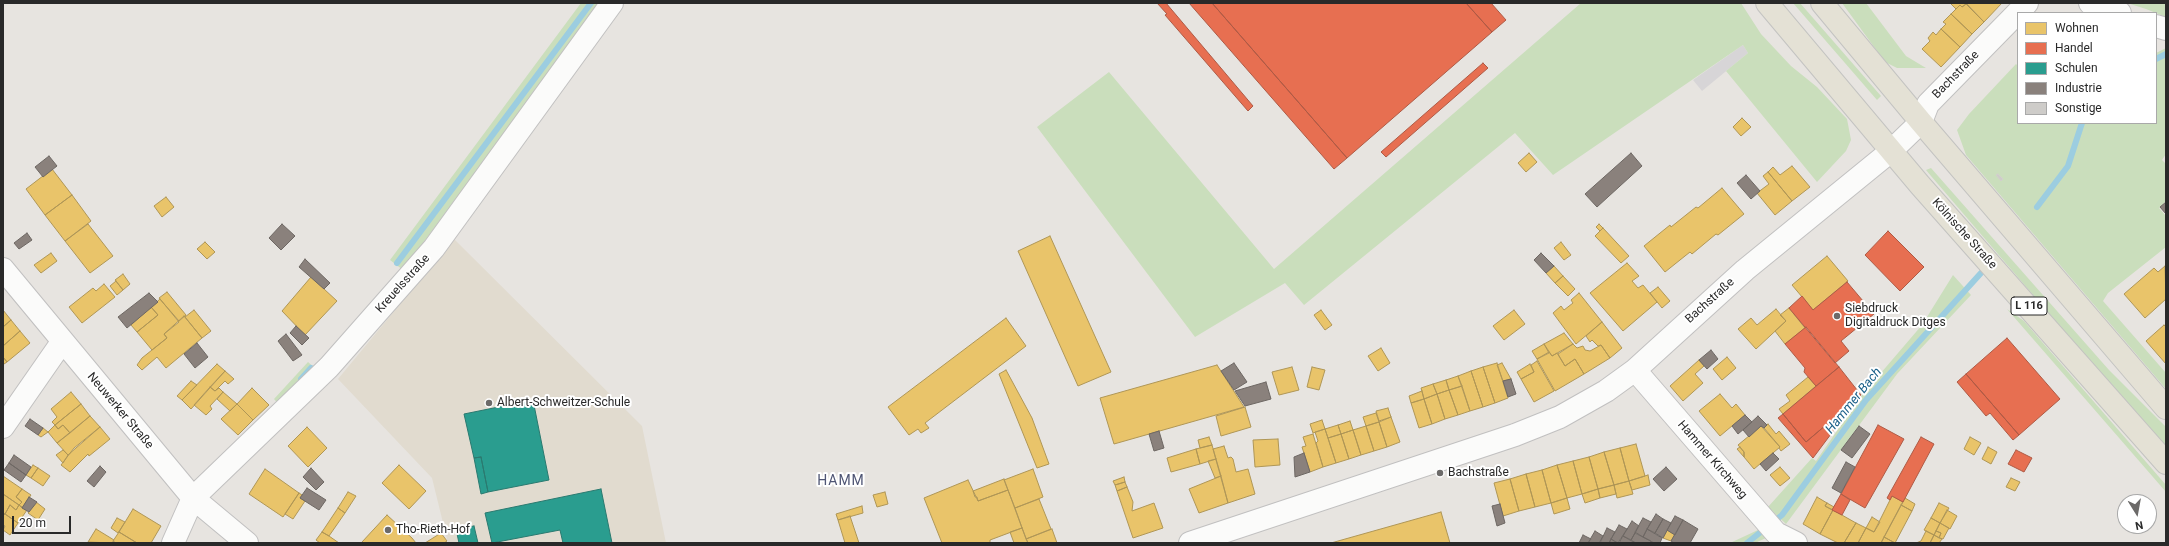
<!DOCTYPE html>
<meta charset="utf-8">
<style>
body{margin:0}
#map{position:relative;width:2169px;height:546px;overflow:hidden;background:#e7e4e0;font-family:Roboto,sans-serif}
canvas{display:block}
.frame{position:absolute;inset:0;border:4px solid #292929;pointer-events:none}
.legend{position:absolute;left:2017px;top:12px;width:140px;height:112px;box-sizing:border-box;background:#fff;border:1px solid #a9a9a9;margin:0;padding:5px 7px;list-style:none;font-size:12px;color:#292929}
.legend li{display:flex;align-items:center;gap:8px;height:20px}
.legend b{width:20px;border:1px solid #a9a9a9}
.north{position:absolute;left:2117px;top:494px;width:40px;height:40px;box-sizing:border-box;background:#fff;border:1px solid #a9a9a9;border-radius:50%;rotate:169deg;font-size:11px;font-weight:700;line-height:16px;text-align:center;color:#292929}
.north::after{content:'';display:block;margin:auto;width:14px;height:18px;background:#6c6a69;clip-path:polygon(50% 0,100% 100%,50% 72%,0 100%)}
.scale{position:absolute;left:12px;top:516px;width:59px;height:18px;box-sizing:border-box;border:2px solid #292929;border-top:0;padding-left:5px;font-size:12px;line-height:14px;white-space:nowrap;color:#292929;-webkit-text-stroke:3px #fff;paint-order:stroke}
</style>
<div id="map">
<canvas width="2169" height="546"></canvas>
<div class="frame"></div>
<ul class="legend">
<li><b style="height:11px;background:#e9c46a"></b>Wohnen</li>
<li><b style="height:11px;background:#e76f51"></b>Handel</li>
<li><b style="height:11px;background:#2a9d8f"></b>Schulen</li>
<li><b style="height:11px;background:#8a817c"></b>Industrie</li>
<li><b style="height:11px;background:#ceccc9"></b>Sonstige</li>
</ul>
<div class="north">N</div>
<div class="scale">20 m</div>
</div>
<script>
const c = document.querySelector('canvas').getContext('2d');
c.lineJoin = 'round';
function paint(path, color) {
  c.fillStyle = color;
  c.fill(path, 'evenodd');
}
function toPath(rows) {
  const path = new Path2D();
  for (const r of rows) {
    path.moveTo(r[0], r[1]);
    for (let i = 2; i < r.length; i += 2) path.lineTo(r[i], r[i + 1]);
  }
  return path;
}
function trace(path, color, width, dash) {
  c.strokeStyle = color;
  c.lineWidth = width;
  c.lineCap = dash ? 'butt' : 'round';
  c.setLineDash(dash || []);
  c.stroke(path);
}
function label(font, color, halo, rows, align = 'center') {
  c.font = font + ' Roboto,sans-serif';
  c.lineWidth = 4;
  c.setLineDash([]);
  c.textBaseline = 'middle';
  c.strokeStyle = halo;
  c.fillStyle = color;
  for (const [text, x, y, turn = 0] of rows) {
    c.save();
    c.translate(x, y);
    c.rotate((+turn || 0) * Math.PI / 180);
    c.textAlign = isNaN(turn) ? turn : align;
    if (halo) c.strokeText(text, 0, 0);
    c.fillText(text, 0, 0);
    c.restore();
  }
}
paint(toPath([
 [1743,45,1748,53,1702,91,1693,80]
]), '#d7d5d7');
paint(toPath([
 [454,239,642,426,666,543,448,543,432,478,338,379]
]), '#e1dbcf');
paint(toPath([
 [581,3,601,3,403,270,390,260],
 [1581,3,1741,3,1761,34,1791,66,1817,87,1847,119,1851,140,1846,151,1817,182,1726,71,1748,53,1743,45,1553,175,1515,133,1304,305,1285,283,1195,337,1037,127,1109,72,1274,269],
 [1793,3,1800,3,1881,96,1877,100],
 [1842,3,1866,3,1906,56,1926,68,1897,68,1885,62],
 [2127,3,2166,3,2166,17,2146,9],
 [2166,48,2166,154,2162,160,2166,164,2166,201,2159,208,2166,216,2166,247,2108,293,2103,301,2166,373,2166,389,1966,155,1957,130,1969,114,2016,64,2018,66,2018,123,2156,123,2156,53],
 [1931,168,2109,370,2166,427,2166,450,1931,176,1926,170],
 [1953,275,1971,295,1897,374,1786,524,1768,507,1812,458,1816,461,1862,395,1922,325],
 [2007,309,2024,321,2166,485,2166,492],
 [308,362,318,371,282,408,274,399],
 [1758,530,1766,538,1755,543,1730,543]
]), '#cadebc');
const homes = toPath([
 [1950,3,1965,3,1966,4,1962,7,1960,5,1956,9,1950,3],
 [1966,3,2002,3,1984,22,1966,3],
 [1966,4,1984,22,1972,34,1951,14,1960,5,1962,7,1966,4],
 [1951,14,1972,34,1960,47,1941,29,1946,24,1943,22,1951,14],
 [1941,29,1960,47,1941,67,1922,49,1930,41,1928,38,1933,32,1936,35,1941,29],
 [1742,118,1751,127,1741,136,1733,127,1742,118],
 [1529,153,1537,162,1526,172,1518,163,1529,153],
 [1792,166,1810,187,1792,201,1768,172,1773,167,1780,175,1792,166],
 [52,169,72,195,45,215,26,189,52,169],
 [1768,172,1792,201,1775,215,1757,193,1769,184,1763,176,1768,172],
 [1722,188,1744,214,1718,235,1716,234,1692,254,1690,252,1665,272,1644,246,1670,225,1671,227,1696,207,1698,208,1722,188],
 [72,195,91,221,65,241,45,215,72,195],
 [166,197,174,207,162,217,154,206,166,197],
 [88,224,113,256,90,273,65,241,88,224],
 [1599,224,1603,228,1600,231,1596,227,1599,224],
 [1603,228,1629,256,1621,263,1595,236,1603,228],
 [1050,236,1111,372,1078,386,1018,251,1050,236],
 [205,242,215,252,207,259,197,249,205,242],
 [1561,242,1571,255,1564,260,1554,248,1561,242],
 [51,253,57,261,41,273,34,265,51,253],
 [1827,256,1848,281,1813,310,1792,285,1827,256],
 [1627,263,1639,276,1632,281,1638,288,1643,285,1657,302,1623,331,1590,293,1627,263],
 [1554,266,1563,276,1555,283,1546,273,1554,266],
 [2165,266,2166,299,2145,318,2124,294,2154,268,2158,272,2165,266],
 [123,274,130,284,123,290,115,280,123,274],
 [1563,276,1575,289,1568,296,1555,283,1563,276],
 [311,277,337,301,305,335,282,311,311,277],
 [116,281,123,290,117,295,110,286,116,281],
 [104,284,115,297,82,323,69,307,93,288,96,291,104,284],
 [1658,287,1670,301,1662,308,1650,293,1658,287],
 [167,292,186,315,179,321,159,298,167,292],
 [1579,293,1602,322,1576,344,1553,313,1561,306,1564,310,1573,303,1571,300,1579,293],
 [160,299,179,322,164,334,167,338,152,350,137,332,158,315,151,307,160,299],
 [151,307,158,315,137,332,131,325,151,307],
 [1789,308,1805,328,1785,344,1775,331,1786,321,1780,315,1789,308],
 [1776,309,1786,321,1756,349,1738,329,1751,318,1757,325,1776,309],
 [3,310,11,320,3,327,3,310],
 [194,310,211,331,202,338,185,317,194,310],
 [1321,310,1332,325,1325,330,1314,315,1321,310],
 [1514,310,1525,324,1504,340,1493,326,1514,310],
 [184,316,202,338,166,368,157,357,142,370,137,365,142,358,167,338,164,334,184,316],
 [1006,318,1026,346,925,423,929,428,921,433,918,429,909,435,888,407,1006,318],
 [11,320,20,331,3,346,3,327,11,320],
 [1602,322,1622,348,1610,358,1601,345,1598,346,1592,340,1590,342,1586,336,1602,322],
 [2164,325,2166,327,2166,364,2146,341,2164,325],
 [20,331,30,343,7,362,3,357,3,346,20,331],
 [1564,333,1573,344,1552,356,1544,344,1564,333],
 [1544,344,1549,353,1537,359,1532,351,1544,344],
 [1573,344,1577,348,1583,346,1585,350,1590,351,1601,345,1610,358,1584,374,1575,359,1565,366,1558,354,1573,344],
 [1381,348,1390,363,1378,371,1368,356,1381,348],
 [1549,352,1552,356,1557,353,1565,366,1575,359,1584,374,1555,391,1537,359,1549,352],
 [3,357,7,362,4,364,3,363,3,357],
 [1727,357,1736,368,1722,380,1713,369,1727,357],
 [1699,360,1704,366,1695,374,1703,383,1683,401,1670,386,1699,360],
 [1537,361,1554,391,1534,402,1521,379,1534,372,1531,365,1537,361],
 [1497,363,1508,398,1495,403,1483,367,1497,363],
 [1502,363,1511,379,1503,381,1497,365,1502,363],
 [217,364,225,371,191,409,182,400,217,364],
 [1530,364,1534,372,1521,379,1517,372,1530,364],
 [1217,365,1244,407,1114,444,1100,398,1217,365],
 [1292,367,1299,390,1279,395,1272,372,1292,367],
 [1312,367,1325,370,1319,390,1307,387,1312,367],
 [1483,367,1495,403,1483,407,1471,371,1483,367],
 [1006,370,1032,418,1049,464,1037,468,999,374,1006,370],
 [225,371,234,379,228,384,225,381,215,391,210,387,225,371],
 [1471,371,1483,407,1470,411,1458,376,1471,371],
 [1458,376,1462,386,1449,390,1446,380,1458,376],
 [1808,377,1816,386,1783,414,1779,409,1790,401,1786,395,1808,377],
 [1446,380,1449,390,1437,394,1433,384,1446,380],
 [191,381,197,385,182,400,177,396,191,381],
 [1433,384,1437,394,1424,399,1421,388,1433,384],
 [1462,386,1470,411,1458,415,1449,390,1462,386],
 [210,387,215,391,219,388,223,392,210,406,212,409,206,415,194,405,210,387],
 [252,388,269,405,253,420,237,404,252,388],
 [1449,390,1458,415,1445,419,1437,394,1449,390],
 [1422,391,1424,399,1411,403,1409,396,1422,391],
 [71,392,81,404,55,425,52,422,57,417,51,409,71,392],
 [223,392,237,404,230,411,217,399,223,392],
 [1437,394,1445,419,1432,424,1424,399,1437,394],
 [1720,394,1732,408,1736,404,1745,415,1720,436,1699,411,1720,394],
 [1424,399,1432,424,1419,428,1411,403,1424,399],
 [81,404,90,416,70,433,63,425,58,429,55,425,81,404],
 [237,404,253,420,238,435,221,419,237,404],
 [1245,407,1251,427,1221,436,1216,416,1245,407],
 [1388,408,1391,417,1379,421,1376,411,1388,408],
 [1376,413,1379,422,1366,426,1363,417,1376,413],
 [90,416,100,427,68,455,57,443,90,416],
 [1391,417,1400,442,1387,447,1379,422,1391,417],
 [1322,420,1325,429,1313,433,1310,424,1322,420],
 [1350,421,1353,430,1341,434,1338,425,1350,421],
 [1379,422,1387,447,1374,451,1366,426,1379,422],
 [1768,424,1776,434,1779,431,1790,444,1781,451,1779,448,1780,447,1764,428,1768,424],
 [55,425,58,429,63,425,70,433,57,443,48,432,55,425],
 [1338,425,1341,434,1328,438,1325,429,1338,425],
 [1366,426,1374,451,1361,455,1353,430,1366,426],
 [1761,426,1780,447,1754,469,1744,457,1744,452,1738,445,1761,426],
 [100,427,110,439,89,456,88,454,70,472,61,465,74,448,100,427],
 [307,427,327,448,308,467,288,446,307,427],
 [43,428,48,432,41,437,38,435,43,428],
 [1325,429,1336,463,1323,467,1316,443,1318,441,1315,432,1325,429],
 [1353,430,1361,455,1349,459,1341,434,1353,430],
 [1313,434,1323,467,1310,472,1302,447,1306,446,1303,437,1313,434],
 [1341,434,1349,459,1336,463,1328,438,1341,434],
 [1209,437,1212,445,1200,448,1198,440,1209,437],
 [1970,437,1981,443,1974,455,1964,449,1970,437],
 [1278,439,1280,465,1255,467,1253,440,1278,439],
 [1636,444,1645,476,1629,481,1620,448,1636,444],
 [1212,445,1216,459,1200,464,1196,449,1212,445],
 [1224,446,1228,458,1231,457,1233,459,1236,472,1248,469,1255,494,1228,503,1213,449,1224,446],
 [1740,447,1744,452,1744,457,1737,449,1740,447],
 [1988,447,1997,452,1991,464,1982,459,1988,447],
 [1620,448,1629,481,1614,485,1604,452,1620,448],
 [1196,449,1200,464,1171,472,1167,458,1196,449],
 [63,450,68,455,63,463,56,455,63,450],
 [1604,452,1614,485,1598,489,1589,457,1604,452],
 [1589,457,1598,489,1582,494,1573,461,1589,457],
 [1216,459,1221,476,1215,478,1208,461,1216,459],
 [1573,461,1582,494,1567,498,1557,465,1573,461],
 [33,465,38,468,31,478,26,475,33,465],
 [399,465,426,491,409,509,382,483,399,465],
 [1557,465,1567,498,1551,503,1542,470,1557,465],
 [1780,467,1790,478,1780,486,1770,475,1780,467],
 [38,468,50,476,43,486,31,478,38,468],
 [265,469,299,493,283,517,249,494,265,469],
 [1033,469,1043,497,1015,508,1004,480,1033,469],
 [1542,470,1551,503,1535,507,1526,474,1542,470],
 [1526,474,1535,507,1519,511,1510,479,1526,474],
 [1648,475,1650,485,1632,490,1629,481,1648,475],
 [3,476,22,489,16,497,22,502,19,505,3,494,3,476],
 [1221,476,1228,503,1199,513,1189,489,1221,476],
 [1124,477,1125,482,1115,485,1113,481,1124,477],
 [2011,478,2020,482,2015,491,2006,487,2011,478],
 [1004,479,1008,490,978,501,977,497,975,497,973,491,1004,479],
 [1510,479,1519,511,1503,516,1494,483,1510,479],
 [968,480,978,501,1008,490,1022,528,990,540,990,543,942,543,924,498,968,480],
 [1629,481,1633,494,1617,498,1614,485,1629,481],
 [1125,482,1127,487,1117,491,1115,485,1125,482],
 [1614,485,1616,494,1600,498,1598,489,1614,485],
 [1127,487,1133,502,1132,511,1154,503,1163,528,1133,538,1117,491,1127,487],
 [22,489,31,495,22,508,19,505,22,502,16,497,22,489],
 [1598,489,1600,498,1585,503,1582,494,1598,489],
 [348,492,356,496,345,513,338,508,348,492],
 [885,492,888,504,877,507,873,495,885,492],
 [299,493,302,495,300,498,305,501,293,519,285,514,299,493],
 [3,494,19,505,16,510,10,505,5,514,3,512,3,494],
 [1892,496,1903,502,1881,543,1858,543,1866,528,1874,532,1892,496],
 [1817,497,1827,503,1825,506,1833,510,1820,534,1803,524,1817,497],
 [1567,498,1570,509,1554,514,1551,503,1567,498],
 [1905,498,1915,504,1912,511,1901,505,1905,498],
 [1039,499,1051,529,1026,539,1015,508,1039,499],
 [36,502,45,509,38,520,28,513,36,502],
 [1827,503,1834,507,1832,510,1825,506,1827,503],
 [1939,503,1949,508,1940,523,1931,518,1939,503],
 [10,505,16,510,19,505,27,510,18,523,5,514,10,505],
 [1901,505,1912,511,1895,543,1884,537,1901,505],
 [862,506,863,513,838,520,836,514,862,506],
 [338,508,345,513,329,536,322,532,338,508],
 [133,509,161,526,151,543,137,543,119,532,133,509],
 [1833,510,1856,523,1844,543,1838,543,1820,534,1833,510],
 [1947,510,1957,516,1950,529,1940,523,1947,510],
 [1441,512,1450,543,1331,543,1441,512],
 [5,514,18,523,10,535,3,530,5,526,3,525,3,516,5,514],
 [387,515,412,538,416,543,364,543,362,542,387,515],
 [850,516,859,543,845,543,838,520,850,516],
 [1872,517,1880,522,1874,532,1866,528,1872,517],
 [117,518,125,522,118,533,111,528,117,518],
 [1931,518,1940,523,1934,535,1924,530,1931,518],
 [1856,523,1866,528,1858,543,1844,543,1856,523],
 [1940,523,1949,528,1943,539,1939,538,1941,533,1936,531,1940,523],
 [1022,528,1028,543,1014,543,1010,532,1022,528],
 [96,529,114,540,112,543,88,542,96,529],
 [1052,529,1057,543,1028,543,1026,539,1052,529],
 [1667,530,1675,535,1671,541,1663,538,1667,530],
 [1926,531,1934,535,1930,543,1916,543,1921,541,1926,531],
 [1936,531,1941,533,1939,538,1934,535,1936,531],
 [119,532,137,543,116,543,113,541,119,532],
 [322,532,329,536,339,543,320,543,316,540,322,532],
 [441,533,447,541,444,543,425,543,441,533],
 [1934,535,1942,539,1939,543,1930,543,1934,535],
 [1884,537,1895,543,1881,543,1884,537]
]);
paint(homes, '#e9c46a');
trace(homes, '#af9656', 1);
const shops = toPath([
 [1157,3,1166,3,1253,106,1248,111,1165,15,1167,14,1157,3],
 [1189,3,1212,3,1347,158,1334,169,1189,3],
 [1212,3,1466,3,1492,32,1347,158,1212,3],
 [1466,3,1491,3,1506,20,1492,32,1466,3],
 [1483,63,1488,68,1386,157,1381,152,1483,63],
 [1888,231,1924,267,1900,291,1865,255,1888,231],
 [1847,282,1874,314,1841,341,1849,351,1835,363,1789,308,1802,296,1813,310,1847,282],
 [1806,327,1839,367,1816,386,1804,372,1805,368,1785,344,1806,327],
 [2007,338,2060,399,2019,435,1966,374,2007,338],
 [1839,367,1861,395,1806,442,1783,414,1839,367],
 [1966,374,2019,435,2013,440,1990,413,1986,416,1957,382,1966,374],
 [1840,413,1843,418,1813,458,1778,418,1783,414,1806,442,1840,413],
 [1878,425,1904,439,1865,508,1841,494,1878,425],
 [1921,437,1934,444,1903,502,1892,496,1890,500,1887,498,1921,437],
 [2016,450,2032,458,2024,472,2008,464,2016,450],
 [1841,494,1850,500,1842,515,1832,510,1841,494]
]);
paint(shops, '#e76f51');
trace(shops, '#ae5a45', 1);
const schools = toPath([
 [533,400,549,480,488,492,481,457,474,458,464,414,533,400],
 [481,457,488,492,481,494,474,458,481,457],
 [601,489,612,543,563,543,560,530,492,543,485,513,601,489],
 [474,526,478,543,459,543,456,529,474,526]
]);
paint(schools, '#2a9d8f');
trace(schools, '#2a7a70', 1);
const industry = toPath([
 [1631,153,1642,166,1597,207,1585,194,1631,153],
 [49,156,57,166,43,177,35,167,49,156],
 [1746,175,1760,191,1751,199,1737,183,1746,175],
 [2166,202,2166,214,2160,207,2166,202],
 [282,224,295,236,281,250,269,238,282,224],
 [27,233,32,240,19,249,14,243,27,233],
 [1541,253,1554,266,1546,273,1534,260,1541,253],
 [305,259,330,283,324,289,299,267,305,259],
 [149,293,158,302,127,328,118,317,149,293],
 [296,326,309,338,302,345,290,333,296,326],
 [286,334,302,355,293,361,278,341,286,334],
 [197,343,208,357,195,368,184,354,197,343],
 [1711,350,1718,359,1707,369,1699,360,1711,350],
 [1234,363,1247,382,1234,390,1221,371,1234,363],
 [1511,379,1516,394,1508,397,1503,381,1511,379],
 [1266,382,1271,399,1245,406,1235,391,1266,382],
 [1745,415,1752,422,1738,434,1732,426,1745,415],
 [1758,416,1767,425,1764,428,1761,426,1749,437,1743,430,1758,416],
 [30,419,43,428,38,435,25,426,30,419],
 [1859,426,1870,434,1852,458,1841,450,1859,426],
 [1159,431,1164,448,1154,451,1149,434,1159,431],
 [1304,453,1310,472,1295,477,1294,457,1304,453],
 [1773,453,1779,459,1766,471,1760,464,1773,453],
 [14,455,31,467,26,475,9,463,14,455],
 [1846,462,1855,467,1841,493,1832,488,1846,462],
 [9,463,26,475,21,482,4,470,9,463],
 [100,466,106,472,94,487,87,481,100,466],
 [1666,467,1677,479,1664,491,1653,479,1666,467],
 [311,468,324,482,316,490,303,477,311,468],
 [307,488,326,500,319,510,300,498,307,488],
 [29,497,37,502,29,512,22,508,29,497],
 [1500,504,1505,523,1497,526,1492,506,1500,504],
 [1656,514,1663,519,1655,533,1647,529,1656,514],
 [1675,516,1683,520,1675,535,1667,530,1675,516],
 [1643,518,1651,522,1643,537,1635,532,1643,518],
 [1663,519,1671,523,1663,538,1655,533,1663,519],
 [1683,520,1698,529,1690,543,1674,543,1671,541,1683,520],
 [1632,521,1639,526,1631,540,1623,536,1632,521],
 [1619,525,1627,529,1618,543,1611,539,1619,525],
 [1607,528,1615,532,1609,543,1600,543,1607,528],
 [1647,529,1662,538,1660,543,1654,543,1643,537,1647,529],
 [1595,531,1603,536,1599,543,1588,543,1595,531],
 [1635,533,1651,541,1650,543,1636,543,1631,540,1635,533],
 [1583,535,1591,539,1588,543,1579,543,1583,535],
 [1623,536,1635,543,1619,543,1623,536],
 [1611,539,1617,543,1609,543,1611,539]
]);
paint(industry, '#8a817c');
trace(industry, '#6d6763', 1);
trace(toPath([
 [2156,59,2166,54],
 [2037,207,2068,166,2082,123],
 [397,263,591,3],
 [301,379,311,368],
 [1747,543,1782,515,1866,400,1981,273]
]), '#9ccde0', 6);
const building = toPath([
 [1998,174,2003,179,2001,181,1996,175,1998,174]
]);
paint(building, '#ceccc9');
trace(building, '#d2d0cc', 1);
const minor = toPath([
 [2090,3,2120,13],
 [2156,26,2166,29],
 [3,269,193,498,247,543],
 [1635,370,1776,533,1796,543],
 [3,427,62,342],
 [173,543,193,498,329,367,434,248,612,3],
 [1190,543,1515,435,1560,417,1606,391,1635,370,1745,270,1891,151,1921,122,1928,104,2027,3]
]);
const major = toPath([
 [1767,3,1920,185,2166,463],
 [1822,3,1921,122,2166,408]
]);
trace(minor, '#c1c0c0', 24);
trace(major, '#c3c3c1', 24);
trace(minor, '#fbfbfa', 22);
trace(major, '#e4e1d5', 22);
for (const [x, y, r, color] of [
 [1837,316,4,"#6c6a69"],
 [489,403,4,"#6c6a69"],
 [1440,473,4,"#6c6a69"],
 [388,530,4,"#6c6a69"]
]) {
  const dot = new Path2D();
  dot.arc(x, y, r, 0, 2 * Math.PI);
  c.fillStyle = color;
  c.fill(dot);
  trace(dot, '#fff', 1.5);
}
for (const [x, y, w] of [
 [2029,306,36]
]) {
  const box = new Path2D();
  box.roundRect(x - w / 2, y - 9, w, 18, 3);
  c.fillStyle = '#fff';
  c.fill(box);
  trace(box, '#292929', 1);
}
label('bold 11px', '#292929', null, [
 ["L 116",2029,306]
]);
label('12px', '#292929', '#fff', [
 ["Bachstraße",1956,75,-46],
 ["Kölnische Straße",1964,234,48],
 ["Kreuelsstraße",403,284,-48],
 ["Bachstraße",1710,301,-42],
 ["Neuwerker Straße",120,411,50],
 ["Hammer Kirchweg",1712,460,49]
]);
label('12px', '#292929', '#fff', [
 ["Siebdruck",1845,309],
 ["Digitaldruck Ditges",1845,323],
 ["Albert-Schweitzer-Schule",497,403],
 ["Bachstraße",1448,473],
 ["Tho-Rieth-Hof",396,530]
], 'left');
label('italic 13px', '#1d628a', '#fff', [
 ["Hammer Bach",1854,401,-51]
]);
c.letterSpacing = '1px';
label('14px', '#4f5574', '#fff', [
 ["HAMM",841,481]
]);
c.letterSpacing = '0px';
</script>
